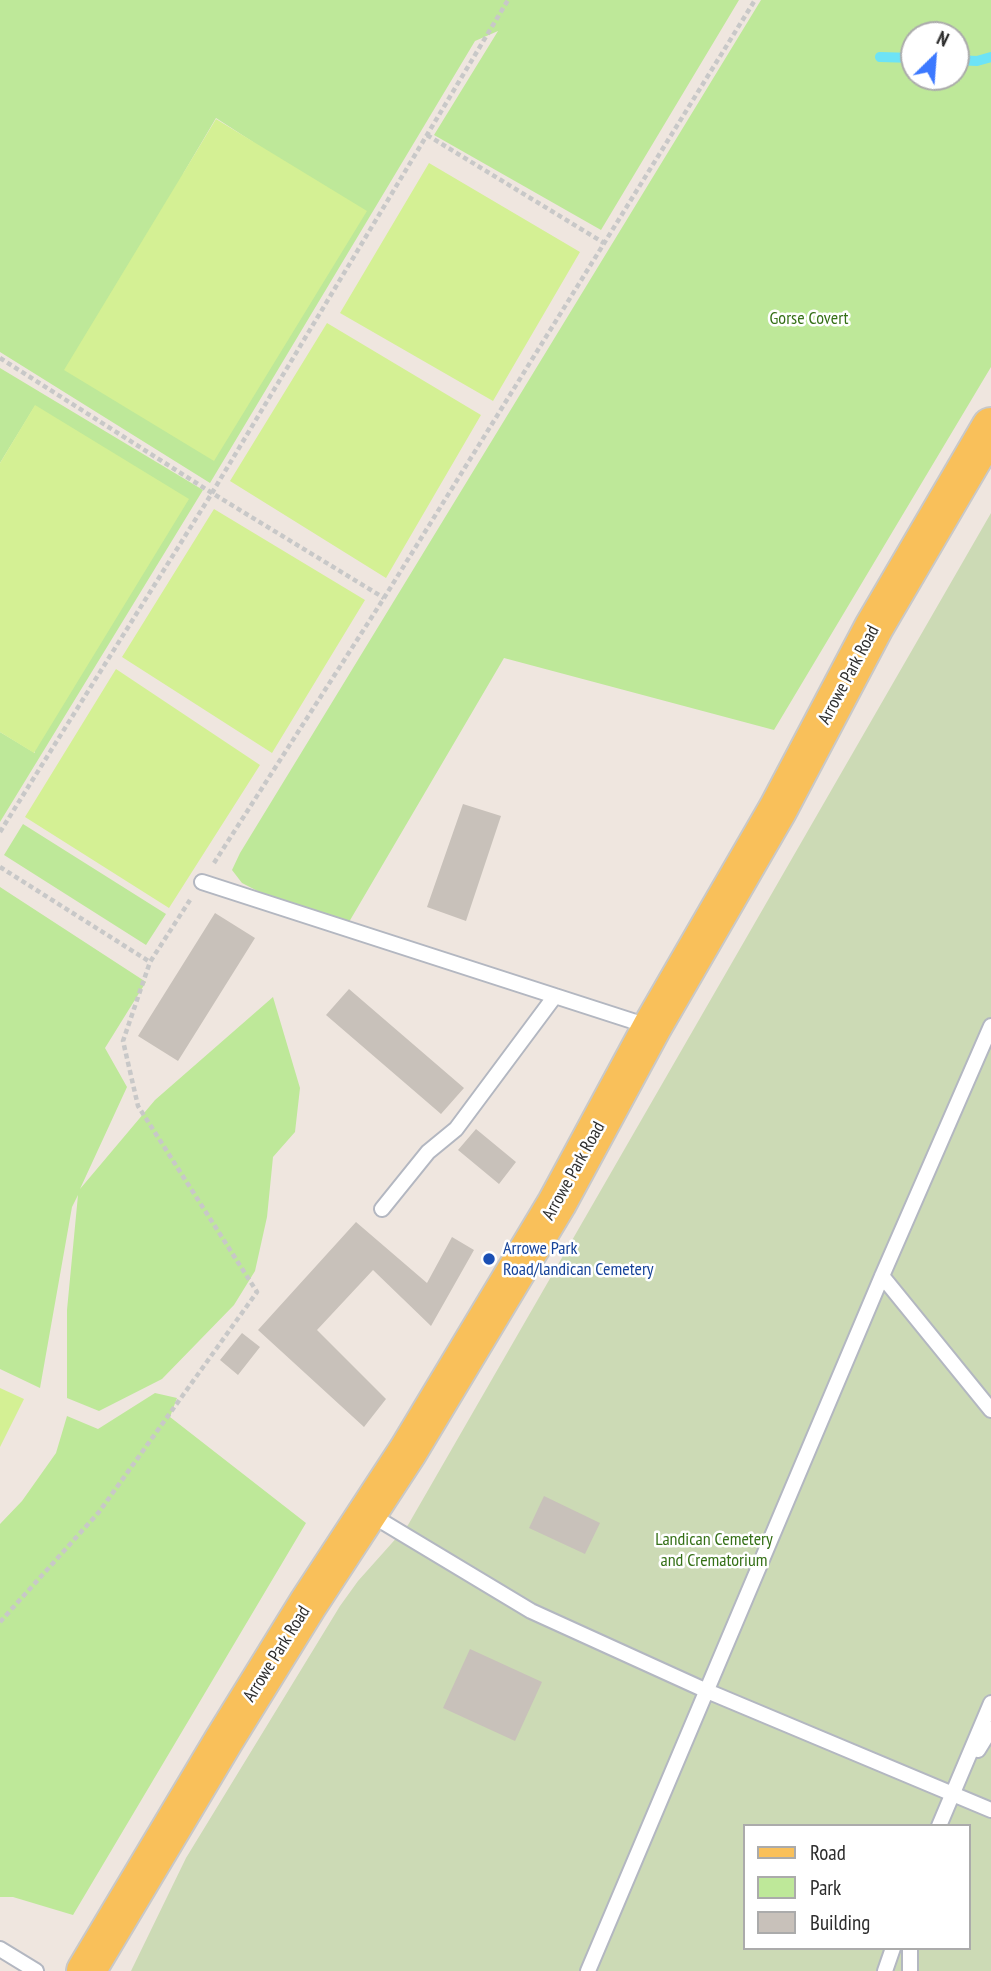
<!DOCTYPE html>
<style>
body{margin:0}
#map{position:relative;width:991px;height:1971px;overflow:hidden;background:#efe6df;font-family:"PT Sans Narrow",sans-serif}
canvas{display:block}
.legend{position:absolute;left:743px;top:1824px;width:228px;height:126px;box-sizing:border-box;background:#fff;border:2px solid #ababab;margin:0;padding:9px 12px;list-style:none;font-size:21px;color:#2d2d2d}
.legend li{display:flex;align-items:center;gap:14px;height:35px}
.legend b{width:35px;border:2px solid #ababab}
.north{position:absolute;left:900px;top:21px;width:70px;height:70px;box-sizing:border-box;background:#fff;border:2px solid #ababab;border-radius:50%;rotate:25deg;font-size:19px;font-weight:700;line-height:28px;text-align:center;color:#2d2d2d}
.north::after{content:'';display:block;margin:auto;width:24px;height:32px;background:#3c79ff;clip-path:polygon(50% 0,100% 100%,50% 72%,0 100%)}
</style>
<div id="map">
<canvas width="991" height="1971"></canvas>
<ul class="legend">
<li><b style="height:9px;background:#f9c05a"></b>Road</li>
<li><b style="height:19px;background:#bee899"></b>Park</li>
<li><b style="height:19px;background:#c8c1ba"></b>Building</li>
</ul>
<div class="north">N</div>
</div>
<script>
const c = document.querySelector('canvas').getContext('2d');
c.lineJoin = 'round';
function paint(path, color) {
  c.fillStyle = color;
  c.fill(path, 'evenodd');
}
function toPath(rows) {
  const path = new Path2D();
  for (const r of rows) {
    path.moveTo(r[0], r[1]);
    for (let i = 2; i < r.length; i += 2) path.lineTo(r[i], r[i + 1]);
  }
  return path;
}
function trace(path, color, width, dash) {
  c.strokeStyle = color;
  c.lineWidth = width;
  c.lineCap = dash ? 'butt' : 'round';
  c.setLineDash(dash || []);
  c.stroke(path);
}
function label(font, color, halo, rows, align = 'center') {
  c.font = font + ' "PT Sans Narrow",sans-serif';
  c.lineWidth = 5;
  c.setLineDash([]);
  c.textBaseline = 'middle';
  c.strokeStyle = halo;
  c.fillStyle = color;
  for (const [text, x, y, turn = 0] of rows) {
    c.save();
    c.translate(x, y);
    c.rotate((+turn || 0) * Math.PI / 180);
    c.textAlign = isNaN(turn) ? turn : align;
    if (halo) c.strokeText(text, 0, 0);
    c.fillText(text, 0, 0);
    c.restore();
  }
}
paint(toPath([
 [0,0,739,0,601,230,434,135,498,31,475,41,210,483,0,352],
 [216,118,253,142,183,174],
 [761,0,991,0,991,367,774,730,504,658,349,922,279,902,242,883,232,870,240,853],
 [914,35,956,35,956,77,914,77],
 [0,368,203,490,0,822,0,732,35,753,35,406,0,463],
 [23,824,166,914,146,945,4,855],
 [0,887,146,982,105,1048,127,1087,80,1189,155,1100,273,997,300,1088,295,1132,273,1157,267,1217,255,1271,234,1305,162,1379,99,1411,67,1398,67,1310,78,1195,72,1207,40,1388,0,1369],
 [155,1393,177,1398,170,1417,306,1523,73,1915,13,1897,0,1897,0,1524,22,1501,56,1453,67,1416,98,1429]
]), '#bee899');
paint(toPath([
 [991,513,991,1971,131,1971,186,1858,340,1606,358,1581,408,1525],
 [744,1826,968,1826,968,1948,744,1948]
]), '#ccdab5');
paint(toPath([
 [216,119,367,211,214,461,64,370],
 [429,163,580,252,493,401,340,313],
 [327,323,481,415,386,578,230,481],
 [35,405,189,499,34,753,0,732,0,463],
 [214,509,365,600,272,753,122,657],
 [116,669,260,765,169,908,25,817],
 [0,1388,24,1399,0,1447]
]), '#d4f094');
trace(toPath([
 [880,57,914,58],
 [956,60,977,61,991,57]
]), '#6de3f6', 10);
paint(toPath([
 [463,804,501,816,466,921,427,907],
 [215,913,255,938,178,1061,138,1036],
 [349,989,464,1088,441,1114,326,1015],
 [476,1129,516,1162,499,1184,458,1150],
 [356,1222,427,1283,452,1237,474,1250,431,1326,373,1270,317,1330,386,1399,364,1427,258,1330],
 [242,1333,260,1347,238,1375,220,1360],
 [544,1496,600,1523,585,1554,529,1528],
 [470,1649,542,1682,515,1741,443,1708]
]), '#c8c1ba');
const service = toPath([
 [202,882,651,1027],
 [382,1209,428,1152,456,1129,555,996],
 [882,1276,991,1410],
 [368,1513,531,1611,707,1691,991,1810],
 [978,1750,991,1729],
 [939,1826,991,1703],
 [910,1948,910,1971],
 [0,1949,36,1971],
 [588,1971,882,1276,991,1026],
 [885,1971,893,1948]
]);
const primary = toPath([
 [86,1971,224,1740,308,1604,408,1451,557,1203,652,1027,778,809,874,627,991,427]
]);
trace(service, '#b3b7c1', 18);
trace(primary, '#c8c8c8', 42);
trace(toPath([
 [427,135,604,243],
 [0,358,212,493,384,598],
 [0,832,212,493,508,0],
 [214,863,384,598,755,0],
 [0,867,150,962,190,900],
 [0,1622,99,1512,257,1292,138,1106,123,1041,150,962]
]), '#c8c8c8', 4.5, [5, 3.5]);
trace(service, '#fff', 14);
trace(primary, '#f9c05a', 38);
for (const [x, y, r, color] of [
 [489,1259,7,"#1a4fb4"]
]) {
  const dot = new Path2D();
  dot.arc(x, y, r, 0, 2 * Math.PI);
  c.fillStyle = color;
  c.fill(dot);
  trace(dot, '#fff', 2.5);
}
label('18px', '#357017', '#fff', [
 ["Gorse Covert",809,319],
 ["Landican Cemetery",714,1540],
 ["and Crematorium",714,1561]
]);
label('18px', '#2d2d2d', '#fff', [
 ["Arrowe Park Road",849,675,-62],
 ["Arrowe Park Road",574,1171,-61],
 ["Arrowe Park Road",277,1654,-58]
]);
label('18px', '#164399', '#fff', [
 ["Arrowe Park",503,1249],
 ["Road/landican Cemetery",503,1270]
], 'left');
</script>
